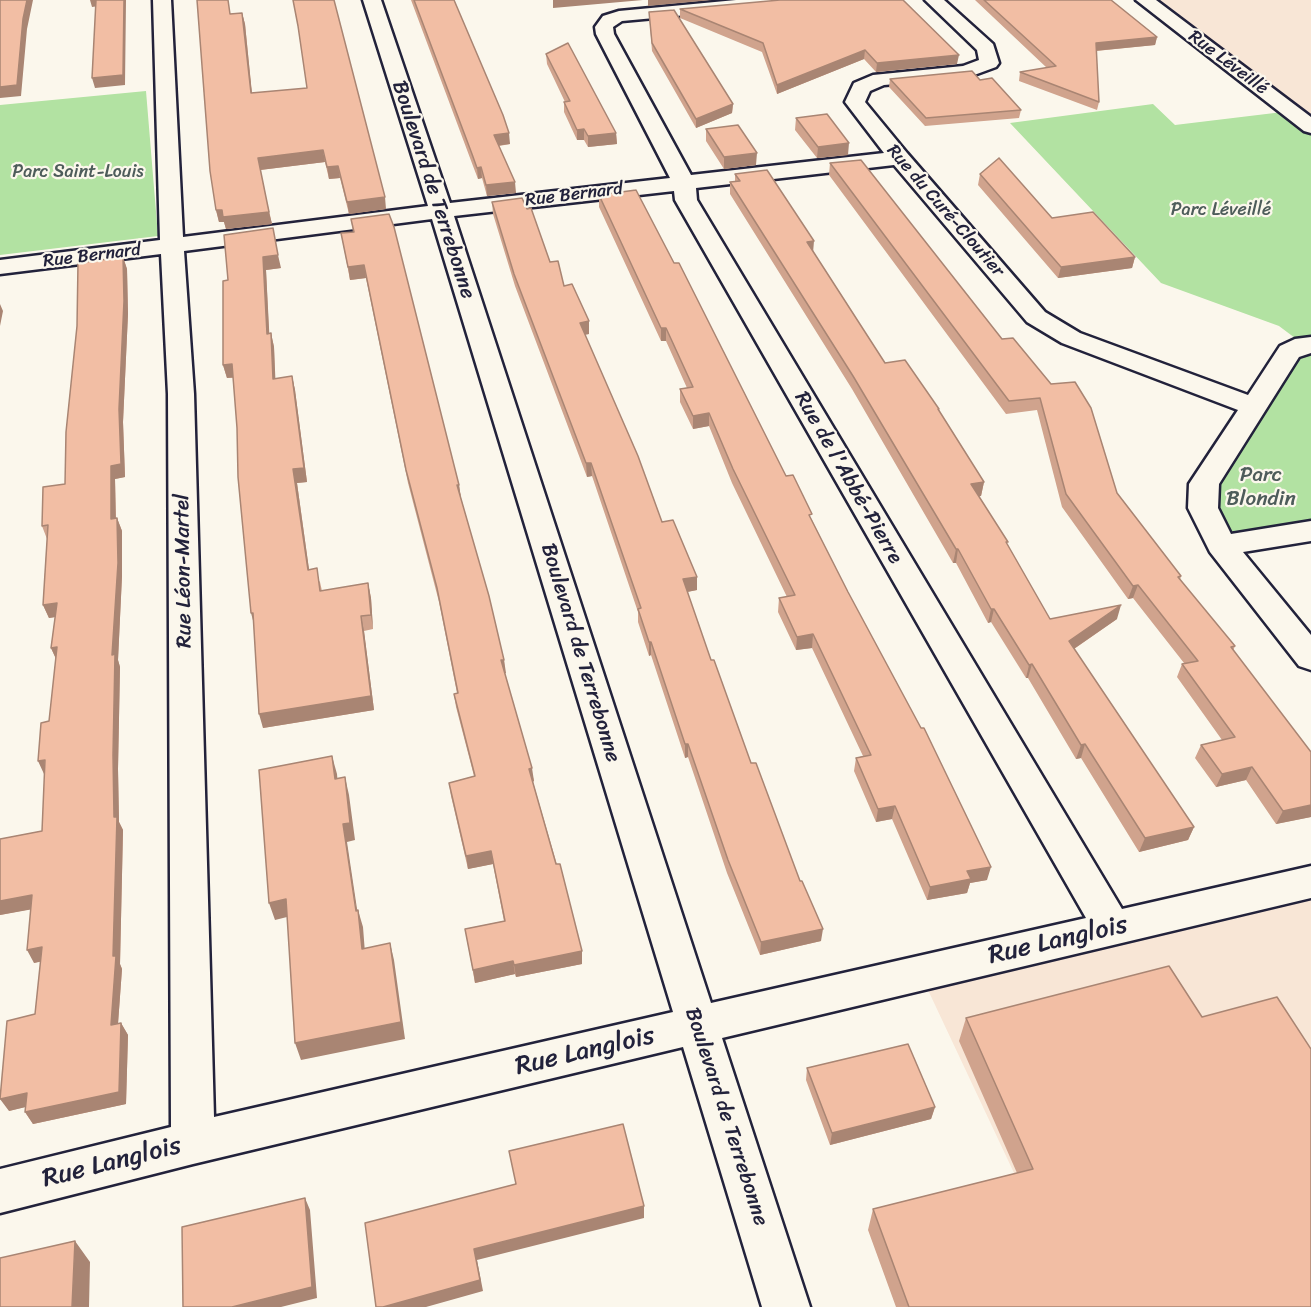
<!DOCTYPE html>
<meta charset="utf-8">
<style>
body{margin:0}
canvas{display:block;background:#fbf7ec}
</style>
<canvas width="1311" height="1307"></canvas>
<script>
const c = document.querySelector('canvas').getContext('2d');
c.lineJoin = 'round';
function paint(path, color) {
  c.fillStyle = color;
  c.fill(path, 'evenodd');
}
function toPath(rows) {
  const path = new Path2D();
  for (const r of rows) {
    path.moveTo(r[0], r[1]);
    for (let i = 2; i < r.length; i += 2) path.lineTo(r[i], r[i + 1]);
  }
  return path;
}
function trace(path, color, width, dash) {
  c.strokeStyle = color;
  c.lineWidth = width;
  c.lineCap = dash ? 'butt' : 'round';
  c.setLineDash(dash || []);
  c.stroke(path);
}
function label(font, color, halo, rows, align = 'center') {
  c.font = font + ' Sriracha,sans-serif';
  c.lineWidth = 4.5;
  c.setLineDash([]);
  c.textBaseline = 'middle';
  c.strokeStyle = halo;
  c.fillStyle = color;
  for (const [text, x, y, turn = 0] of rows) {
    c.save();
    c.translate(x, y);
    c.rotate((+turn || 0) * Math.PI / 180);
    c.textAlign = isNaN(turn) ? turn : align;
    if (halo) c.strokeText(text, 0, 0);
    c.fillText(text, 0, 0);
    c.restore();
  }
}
paint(toPath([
 [1151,0,1311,0,1311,127],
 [1311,882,1311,1307,1077,1307,920,973]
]), '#f8e6d6');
paint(toPath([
 [146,91,158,236,0,255,0,105],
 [1153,104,1175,125,1291,111,1311,127,1311,531,1221,545,1203,508,1303,344,1279,326,1161,283,1010,123]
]), '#b2e2a2');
const street = toPath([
 [153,0,171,0,183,237,428,206,363,0,381,0,450,203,670,178,596,34,595,27,603,16,619,11,736,0,804,0,801,4,795,5,622,21,613,27,614,34,691,175,884,153,845,102,854,83,873,75,963,66,979,60,977,50,925,0,944,0,993,44,999,63,996,67,966,78,884,85,870,91,865,102,907,153,1045,312,1080,333,1248,395,1280,346,1295,339,1311,337,1311,353,1299,357,1219,484,1218,508,1231,534,1311,521,1311,541,1243,552,1311,635,1311,670,1299,666,1210,552,1188,508,1189,484,1238,410,1062,343,1027,322,894,165,696,188,697,200,1122,909,1311,866,1311,898,722,1038,810,1307,762,1307,683,1047,193,1164,0,1213,0,1169,171,1127,168,394,161,254,0,274,0,260,160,240,153,0],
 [674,191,675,200,1086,918,711,1003,454,216,674,191],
 [432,219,673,1012,214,1117,194,394,184,251,432,219],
 [1136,0,1156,0,1311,117,1311,133,1304,131,1136,0]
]);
trace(street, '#22223b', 5);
paint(street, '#fbf7ec');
paint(toPath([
 [411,0,454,0,510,144,499,146,516,193,487,196,482,178,478,179,473,166],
 [975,0,1111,0,1157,37,1155,45,1096,51,1099,102,1097,110,1019,81,1020,72,1047,68],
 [680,9,957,64,876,72,864,59,777,94,762,52,680,18],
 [649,12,733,104,732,113,696,128,652,51],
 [242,13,245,24,252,93,386,209,349,214,340,178,329,179,325,162,260,170,272,224,226,229,224,222,219,222,216,210,231,14],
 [546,54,616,133,617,144,588,147,584,140,577,140,564,112,564,102,565,102,547,64],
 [890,79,980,80,1021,110,1019,118,925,126,889,87],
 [796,118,848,155,817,158,795,130],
 [706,129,756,165,724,169,706,141],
 [861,160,1181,576,1180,580,1235,646,1233,651,1311,817,1276,824,1246,780,1216,787,1195,758,1201,745,1222,740,1177,677,1182,664,1184,663,1133,598,1128,599,1062,507,1037,410,1006,414,829,175,830,163],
 [735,174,813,251,885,363,939,409,939,412,984,482,981,496,979,496,1050,619,1117,619,1074,649,1194,827,1188,840,1139,852,1081,758,1076,759,1028,678,1026,678,991,622,988,623,956,563,953,563,852,389,730,194,730,182,735,182],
 [980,174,1052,218,1135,257,1132,268,1058,278,978,185],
 [599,195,674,263,786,476,812,520,987,880,970,883,967,893,927,900,892,819,876,822,854,771,856,758,863,756,812,648,796,650,778,612,779,598,787,597,732,483,709,426,693,429,680,402,680,389,687,388,666,341,661,341,599,207],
 [492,202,550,262,564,286,589,334,585,335,662,522,697,590,687,592,711,660,821,941,760,955,727,873,688,757,685,758,651,655,649,656,638,622,638,612,592,476,587,477,515,286,493,214],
 [351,219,459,485,461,498,504,660,505,673,534,781,533,782,582,951,582,964,516,977,515,974,475,983,465,929,504,921,493,864,468,869,451,796,449,783,474,776,456,707,454,694,457,693,439,602,408,483,366,278,350,280,341,233,353,232],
 [224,235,281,268,266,270,269,334,271,333,274,347,275,379,292,376,295,390,307,482,297,483,309,569,320,582,322,591,368,583,371,598,373,629,364,631,374,710,263,728,233,378,227,378,223,365,228,280],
 [123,257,127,269,128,314,123,422,125,477,115,479,116,518,117,518,122,531,122,576,118,660,120,667,118,769,119,822,123,830,120,964,122,969,118,1024,121,1023,128,1035,126,1104,33,1124,25,1112,25,1107,9,1111,35,1014,41,961,34,963,31,909,0,915,0,839,42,831,49,721,56,659,51,648,55,617,49,618,43,605,47,539,42,526,65,484],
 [966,1018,1311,1307,896,1307,868,1230,873,1209,1017,1173,959,1041],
 [807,1068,935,1107,931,1119,830,1145,806,1080]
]), '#d0a38d');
paint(toPath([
 [27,0,33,0,27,29,21,96,0,98,0,87,23,19],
 [90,0,97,0,99,6,92,7],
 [124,0,126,0,125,85,95,88,92,78],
 [553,0,643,0,553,8],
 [648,0,712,0,648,6],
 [242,13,245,24,253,105,251,93],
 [1157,37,1155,45,1094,51,1096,43],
 [865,50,864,59,777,94,777,85],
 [959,55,957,64,876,72,877,63],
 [733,104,732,113,696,128,696,119],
 [584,129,584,140,577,140,577,130],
 [509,133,510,144,495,146,494,135],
 [616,133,617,144,588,147,588,136],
 [849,143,848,155,817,158,818,147],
 [323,150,325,162,260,170,258,158],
 [757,153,756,165,724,169,724,157],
 [338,166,340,178,329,179,327,167],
 [481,167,482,178,478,179,477,168],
 [515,182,516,193,487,196,486,185],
 [385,197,386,209,349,214,347,202],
 [216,210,222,210,269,212,272,224,226,229,224,222,219,222],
 [814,241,813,253,807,242],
 [278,255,281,268,266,270,270,347,267,334,263,257],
 [123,257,127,269,128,314,123,422,125,477,115,479,116,532,111,519,111,466],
 [1135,257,1132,268,1058,278,1061,267],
 [364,265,366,278,350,280,348,267],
 [0,304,3,311,0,326],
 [589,321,589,334,580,335,580,323],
 [661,328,666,328,666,341,661,341],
 [271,333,274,347,276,393,273,379],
 [232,364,235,377,227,378,223,365],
 [292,376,295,390,307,482,297,483,311,584,308,570,293,469],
 [709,413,709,426,693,429,693,416],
 [586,463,591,463,592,476,587,477],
 [984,482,981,496,969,498,971,484],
 [457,485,459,485,461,498],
 [117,518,122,531,122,576,118,660,120,667,118,769,119,822,123,830,120,964,122,969,117,1037,111,1025,113,956,114,817,112,655],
 [956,549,958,549,956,563,953,563],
 [697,577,697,590,682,593,683,579],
 [368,583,371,598,373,629,371,615],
 [1138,585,1133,598,1128,599,1133,586],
 [57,603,62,616,49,618,43,605],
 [1121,605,1117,619,1065,655,1069,641],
 [991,609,994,609,991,622,988,623],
 [251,613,253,613,255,628],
 [361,616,364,631,374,710,263,728,259,714],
 [813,634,812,648,796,650,797,637],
 [649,642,651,642,651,655,649,656],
 [57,647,57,661,51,648],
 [501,660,504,660,506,673,503,674],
 [1032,664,1028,678,1026,678,1029,665],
 [685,744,688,744,688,757,685,758],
 [1085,744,1081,758,1076,759,1081,745],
 [332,756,337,774,339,797,335,779],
 [45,760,44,774,38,761],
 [1252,767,1246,780,1216,787,1222,774],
 [532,768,534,781,530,782,529,769],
 [345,777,349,795,355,840,347,842,359,922,358,910,363,927,366,966,362,949,343,824],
 [1311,805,1311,817,1276,824,1283,811],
 [895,806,892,819,876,822,878,809],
 [1194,827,1188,840,1139,852,1145,838],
 [491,851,493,864,468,869,466,856],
 [991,867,987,880,970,883,967,893,927,900,930,887,967,871],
 [32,895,39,908,0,915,0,901],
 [286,899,291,916,275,920,269,903],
 [823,929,821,941,760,955,761,942],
 [390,943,394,960,405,1039,301,1060,295,1043],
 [42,947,49,960,34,963,27,950],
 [582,951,582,964,516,977,514,965],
 [513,961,515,974,475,983,473,970],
 [121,1023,128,1035,126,1104,33,1124,25,1112],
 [27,1093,34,1105,9,1111,0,1099],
 [935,1107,931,1119,830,1145,832,1133],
 [305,1198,310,1210,317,1298,281,1307,232,1307],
 [644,1206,644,1218,477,1260,483,1291,426,1307,383,1307,474,1249],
 [75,1241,90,1262,89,1307,72,1307]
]), '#a98573');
const building = toPath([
 [0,0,27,0,23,19,17,85,0,87,0,0],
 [96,0,124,0,123,75,92,78,96,0],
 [197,0,228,0,230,14,242,13,251,93,307,88,298,26,293,0,334,0,385,197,347,202,338,166,327,167,323,150,258,158,269,212,223,217,222,210,216,210,210,171,197,0],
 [414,0,454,0,503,115,509,133,494,135,515,182,486,185,481,167,477,168,472,154,414,0],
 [780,0,903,0,959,55,877,63,865,50,777,85,763,43,680,9,780,0],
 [984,0,1111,0,1157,37,1096,43,1099,102,1020,72,1056,66,984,0],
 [674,10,733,104,696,119,652,43,649,12,674,10],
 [568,43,616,133,588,136,584,129,577,130,564,102,570,101,546,54,568,43],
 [972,71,980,80,992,78,1021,110,926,118,890,79,972,71],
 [827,114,849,143,818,147,796,118,827,114],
 [738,125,757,153,724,157,706,129,738,125],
 [999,158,1052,218,1093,212,1135,257,1061,267,980,174,999,158],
 [861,160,1002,339,1013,338,1051,384,1075,382,1091,408,1117,493,1181,576,1178,577,1235,646,1231,647,1311,752,1311,805,1283,811,1252,767,1222,774,1201,745,1235,737,1182,664,1198,661,1138,585,1133,586,1066,494,1040,398,1009,401,830,163,861,160],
 [767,170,814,241,807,242,885,363,905,360,939,409,938,409,984,482,971,484,1008,542,1006,542,1050,619,1121,605,1069,641,1194,827,1145,838,1085,744,1081,745,1032,664,1029,665,994,609,991,609,958,549,956,549,853,376,730,182,740,181,735,174,767,170],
 [636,190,674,263,679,263,786,476,793,475,812,514,809,515,848,592,921,728,924,728,991,867,967,871,971,879,930,887,895,806,878,809,856,758,871,755,813,634,797,637,779,598,795,595,733,469,709,413,693,416,680,389,693,387,666,328,661,328,599,195,636,190],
 [522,198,527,209,531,208,550,262,558,261,564,286,572,284,589,321,580,323,638,456,662,522,673,520,697,577,683,579,711,660,714,660,751,763,756,763,800,881,802,881,823,929,761,942,728,860,688,744,685,744,651,642,649,642,638,609,641,608,591,463,586,463,514,274,492,202,522,198],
 [389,214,394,227,459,485,457,485,489,596,504,660,501,660,532,768,529,769,556,864,560,864,582,951,514,965,513,961,473,970,465,929,505,921,491,851,466,856,449,783,475,776,454,694,458,693,437,588,406,470,364,265,348,267,341,233,354,232,351,219,389,214],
 [273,228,278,255,263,257,267,334,271,333,273,379,292,376,304,468,293,469,308,570,317,568,320,591,368,583,371,615,361,616,371,696,259,714,253,613,251,613,238,477,237,428,232,364,223,365,223,281,228,280,224,235,273,228],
 [123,257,124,301,119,409,121,464,111,466,111,519,117,518,118,563,112,655,115,654,113,755,114,817,117,817,113,956,116,956,111,1025,121,1023,119,1092,25,1112,27,1093,0,1099,7,1021,35,1014,42,947,27,950,32,895,0,901,0,839,42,831,45,760,38,761,41,723,49,721,57,647,51,648,57,603,43,605,48,525,42,526,43,487,65,484,66,432,77,326,78,263,123,257],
 [332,756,335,779,345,777,350,823,343,824,356,911,358,910,362,949,390,943,401,1022,295,1043,286,899,269,903,259,770,332,756],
 [1169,966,1202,1017,1277,997,1311,1049,1311,1307,909,1307,873,1209,1033,1169,966,1018,1169,966],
 [908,1044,935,1107,832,1133,807,1068,908,1044],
 [623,1124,644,1206,474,1249,480,1280,383,1307,376,1307,365,1223,516,1184,509,1151,623,1124],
 [305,1198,312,1287,232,1307,183,1307,182,1227,305,1198],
 [75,1241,72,1307,0,1307,0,1258,75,1241]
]);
paint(building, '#f2bea4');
trace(building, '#a98573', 1.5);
label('18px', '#22223b', '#fbf7ec', [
 ["Rue Léveillé",1228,63,37],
 ["Rue Bernard",574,195,-7],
 ["Rue du Curé-Cloutier",945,211,49],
 ["Rue Bernard",92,256,-7]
]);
label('18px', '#4d5c5a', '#fbf7ec', [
 ["Parc Saint-Louis",78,172],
 ["Parc Léveillé",1221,210]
]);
label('21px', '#22223b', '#fbf7ec', [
 ["Boulevard de Terrebonne",433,190,72],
 ["Rue de l'Abbé-Pierre",848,478,60],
 ["Rue Léon-Martel",184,571,-91],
 ["Boulevard de Terrebonne",580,653,73],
 ["Boulevard de Terrebonne",726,1117,72]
]);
label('21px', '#4d5c5a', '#fbf7ec', [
 ["Parc",1261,476],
 ["Blondin",1261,500]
]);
label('26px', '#22223b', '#fbf7ec', [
 ["Rue Langlois",1058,941,-13],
 ["Rue Langlois",585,1052,-13],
 ["Rue Langlois",112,1163,-14]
]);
</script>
